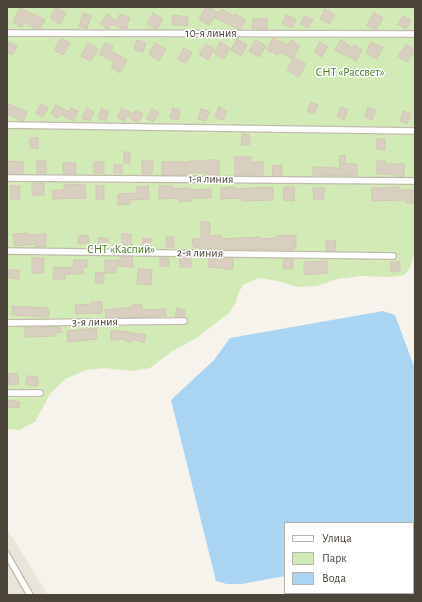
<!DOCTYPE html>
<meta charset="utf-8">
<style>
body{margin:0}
#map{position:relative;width:422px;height:602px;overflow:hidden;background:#f6f3ec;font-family:"Alegreya Sans",sans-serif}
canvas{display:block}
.frame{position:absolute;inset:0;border:8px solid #4b4439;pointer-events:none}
.legend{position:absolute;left:284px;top:522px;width:130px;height:72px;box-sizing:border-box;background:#fff;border:1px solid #b7b4b0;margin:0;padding:5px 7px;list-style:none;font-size:12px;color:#4b4439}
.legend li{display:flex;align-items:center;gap:8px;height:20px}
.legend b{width:20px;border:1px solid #b7b4b0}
</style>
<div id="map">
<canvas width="422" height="602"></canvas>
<div class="frame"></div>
<ul class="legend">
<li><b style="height:5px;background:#fff"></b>Улица</li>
<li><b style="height:11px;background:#d2eab5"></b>Парк</li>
<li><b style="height:11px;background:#a9d4f2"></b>Вода</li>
</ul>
</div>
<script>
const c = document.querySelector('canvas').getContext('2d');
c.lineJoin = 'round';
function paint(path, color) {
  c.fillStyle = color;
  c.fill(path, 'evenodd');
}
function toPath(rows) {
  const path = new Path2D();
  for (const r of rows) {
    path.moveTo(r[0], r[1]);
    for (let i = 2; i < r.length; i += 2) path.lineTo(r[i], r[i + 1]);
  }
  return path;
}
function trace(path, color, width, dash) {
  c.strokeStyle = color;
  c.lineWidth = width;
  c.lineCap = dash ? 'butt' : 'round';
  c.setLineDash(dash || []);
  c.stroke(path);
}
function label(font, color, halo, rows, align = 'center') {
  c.font = font + ' "Alegreya Sans",sans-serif';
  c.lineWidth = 3;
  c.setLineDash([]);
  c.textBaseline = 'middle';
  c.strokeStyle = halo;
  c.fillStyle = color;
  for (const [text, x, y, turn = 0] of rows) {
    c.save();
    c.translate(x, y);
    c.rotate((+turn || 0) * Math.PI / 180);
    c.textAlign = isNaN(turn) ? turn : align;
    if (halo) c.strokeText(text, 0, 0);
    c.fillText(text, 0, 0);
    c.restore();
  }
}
paint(toPath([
 [7,529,48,595,7,595]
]), '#eae5da');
paint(toPath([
 [7,7,415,7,415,251,410,268,404,275,391,277,361,276,337,279,317,286,297,287,278,281,258,278,243,285,239,292,236,302,230,312,198,337,171,352,150,368,131,371,105,368,86,370,65,379,50,394,35,422,19,430,7,429]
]), '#d2eab5');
paint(toPath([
 [383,311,395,315,415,369,415,552,413,553,413,523,285,523,285,576,242,584,227,584,216,581,171,400,214,360,230,338]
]), '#a9d4f2');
trace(toPath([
 [413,576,415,575],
 [300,595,312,593]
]), '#a9d4f2', 2);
const building = toPath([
 [56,7,66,13,60,24,50,18,56,7],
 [206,7,209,7,219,13,221,9,234,16,235,14,246,20,240,29,237,29,214,17,209,25,199,19,206,7],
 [20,8,45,20,40,29,35,29,24,22,22,27,13,22,20,8],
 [325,9,335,15,329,24,320,19,325,9],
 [83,13,91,16,87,29,79,26,83,13],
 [153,13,163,19,157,29,155,29,147,24,153,13],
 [374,13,383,18,376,30,367,25,374,13],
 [107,14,117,21,120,14,130,18,126,26,128,28,127,29,124,29,111,24,108,29,100,24,107,14],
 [173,15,188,17,188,26,172,25,173,15],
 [286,15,296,19,292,28,282,24,286,15],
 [305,16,313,20,308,28,300,24,305,16],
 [403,16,411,20,406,29,398,24,403,16],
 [253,19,267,19,267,29,252,28,253,19],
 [61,38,70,43,63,55,54,50,61,38],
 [273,38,288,45,291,40,300,46,292,59,280,52,278,55,267,50,273,38],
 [237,39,247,45,241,56,231,50,237,39],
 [137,40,146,43,143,52,134,50,137,40],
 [256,40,266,46,259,57,249,51,256,40],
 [341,40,352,48,354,45,362,50,356,61,344,54,343,55,335,50,341,40],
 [10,42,17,46,12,55,7,52,7,47,10,42],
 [220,42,230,48,224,59,214,53,220,42],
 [320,42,328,47,321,57,314,52,320,42],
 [371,42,383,47,377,59,366,53,371,42],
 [88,43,98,49,91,61,81,56,88,43],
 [105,43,113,47,111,51,127,60,120,73,111,67,114,62,99,54,105,43],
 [155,43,166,49,159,61,149,54,155,43],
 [206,44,214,49,208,60,199,54,206,44],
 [406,44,415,50,407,62,398,56,406,44],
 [184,48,192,53,186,63,178,59,184,48],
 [294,58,306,64,299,77,287,70,294,58],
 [311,102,318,105,314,114,307,111,311,102],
 [7,103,27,112,23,121,7,114,7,103],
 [41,104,48,108,43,117,36,113,41,104],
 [56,105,69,112,71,108,78,111,73,121,60,114,58,118,51,114,56,105],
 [219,107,227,111,223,120,215,117,219,107],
 [341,107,348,110,344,120,337,116,341,107],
 [368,107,376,110,372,120,365,117,368,107],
 [87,108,94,112,89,121,82,118,87,108],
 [122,108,133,114,136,110,143,114,138,123,127,116,124,121,117,117,122,108],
 [173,108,180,110,178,120,170,118,173,108],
 [101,109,109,111,105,121,98,118,101,109],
 [152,109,159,113,153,122,146,118,152,109],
 [201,109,209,111,206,121,198,119,201,109],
 [404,111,411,114,407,124,400,121,404,111],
 [242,134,250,135,249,145,241,145,242,134],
 [30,138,38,138,38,149,30,148,30,138],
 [377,139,385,139,385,150,376,149,377,139],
 [124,152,130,152,130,163,124,163,124,152],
 [345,155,346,164,357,164,357,176,313,175,313,167,340,168,339,156,345,155],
 [235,157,251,157,251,162,263,162,263,175,235,175,235,157],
 [207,160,219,160,219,175,206,175,206,173,187,173,187,175,162,175,162,162,189,162,189,161,207,161,207,160],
 [7,161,23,162,23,174,7,174,7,161],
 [37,161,46,161,46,173,37,173,37,161],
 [142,161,153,161,152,174,142,174,142,161],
 [377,161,386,161,386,164,404,164,404,177,395,177,395,174,377,174,377,161],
 [94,162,104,162,104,173,94,173,94,162],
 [63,163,76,163,76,174,63,174,63,163],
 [114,165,122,165,122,173,114,173,114,165],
 [282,165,282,176,273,176,272,166,282,165],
 [32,183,44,183,44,195,32,195,32,183],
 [64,184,85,185,86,198,53,199,52,190,64,190,64,184],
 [10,186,20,186,20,199,11,199,10,186],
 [96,186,104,186,104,199,96,199,96,186],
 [148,186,149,199,130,200,130,204,118,205,118,194,137,193,136,187,148,186],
 [159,186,173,186,173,189,190,188,190,190,211,189,211,198,191,198,191,201,180,202,179,198,159,199,159,186],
 [234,187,234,189,273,187,273,200,242,201,242,198,221,199,221,188,234,187],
 [284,187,294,187,294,201,283,200,284,187],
 [391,187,400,187,400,190,415,190,415,203,406,203,406,200,372,201,372,188,391,188,391,187],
 [313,188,324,188,324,199,314,199,313,188],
 [201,222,210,222,210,236,221,235,221,239,261,237,261,239,276,238,276,236,296,235,296,248,293,248,293,250,285,250,285,249,273,250,200,249,200,248,193,247,192,239,201,239,201,222],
 [26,233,26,235,46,234,46,246,36,247,35,244,15,246,13,234,26,233],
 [122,234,131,234,132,245,122,245,122,234],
 [88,235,89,243,78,244,78,236,88,235],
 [166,237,174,237,174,247,166,247,166,237],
 [98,238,108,238,108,245,98,245,98,238],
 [143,238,151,239,150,246,142,245,143,238],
 [335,240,336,250,326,251,326,241,335,240],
 [120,257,132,257,133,267,116,266,116,273,105,273,105,260,120,260,120,257],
 [32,258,44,258,43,273,32,273,32,258],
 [160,258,169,258,169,266,160,266,160,258],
 [180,258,191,258,191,267,180,267,180,258],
 [209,258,233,258,233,269,224,270,224,268,208,267,209,258],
 [284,259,293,259,293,269,283,269,284,259],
 [74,260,87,260,87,267,83,267,83,274,65,274,65,279,53,279,54,267,73,268,74,260],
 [327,261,327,273,304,275,304,262,327,261],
 [390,262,400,262,400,271,391,272,390,262],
 [138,269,152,270,151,285,137,284,138,269],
 [9,270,19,270,19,279,9,278,9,270],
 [96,272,104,273,104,283,95,283,96,272],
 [92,302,102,302,102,313,76,314,75,305,92,304,92,302],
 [133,304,142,305,142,310,165,309,166,316,106,318,105,310,133,307,133,304],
 [12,306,26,307,48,308,49,317,12,315,12,306],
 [177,308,185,310,184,317,175,317,177,308],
 [25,327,59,327,62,332,55,333,55,336,25,337,25,327],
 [96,328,97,339,68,342,67,331,96,328],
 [111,331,120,331,146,335,144,343,133,339,132,342,125,341,126,339,111,340,111,331],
 [17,373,19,384,9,385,8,374,17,373],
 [27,376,38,377,38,386,26,385,27,376],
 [8,400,20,402,19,408,8,407,8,400]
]);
paint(building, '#d8cfc1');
trace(building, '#d3c7b4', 1);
const street = toPath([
 [7,33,415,34],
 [7,125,415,131],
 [7,178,415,181],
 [7,251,393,256],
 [7,323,184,321],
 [7,393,40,393],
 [7,555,30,595]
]);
trace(street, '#c2bbae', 8);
trace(street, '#fff', 5.5);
label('12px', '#4b4439', '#fff', [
 ["10-я линия",211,33],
 ["1-я линия",211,179,1],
 ["2-я линия",200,253,1],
 ["3-я линия",95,322,-1]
]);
label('12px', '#4a7f2a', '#fff', [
 ["СНТ «Рассвет»",350,72],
 ["СНТ «Каспий»",121,249]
]);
</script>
